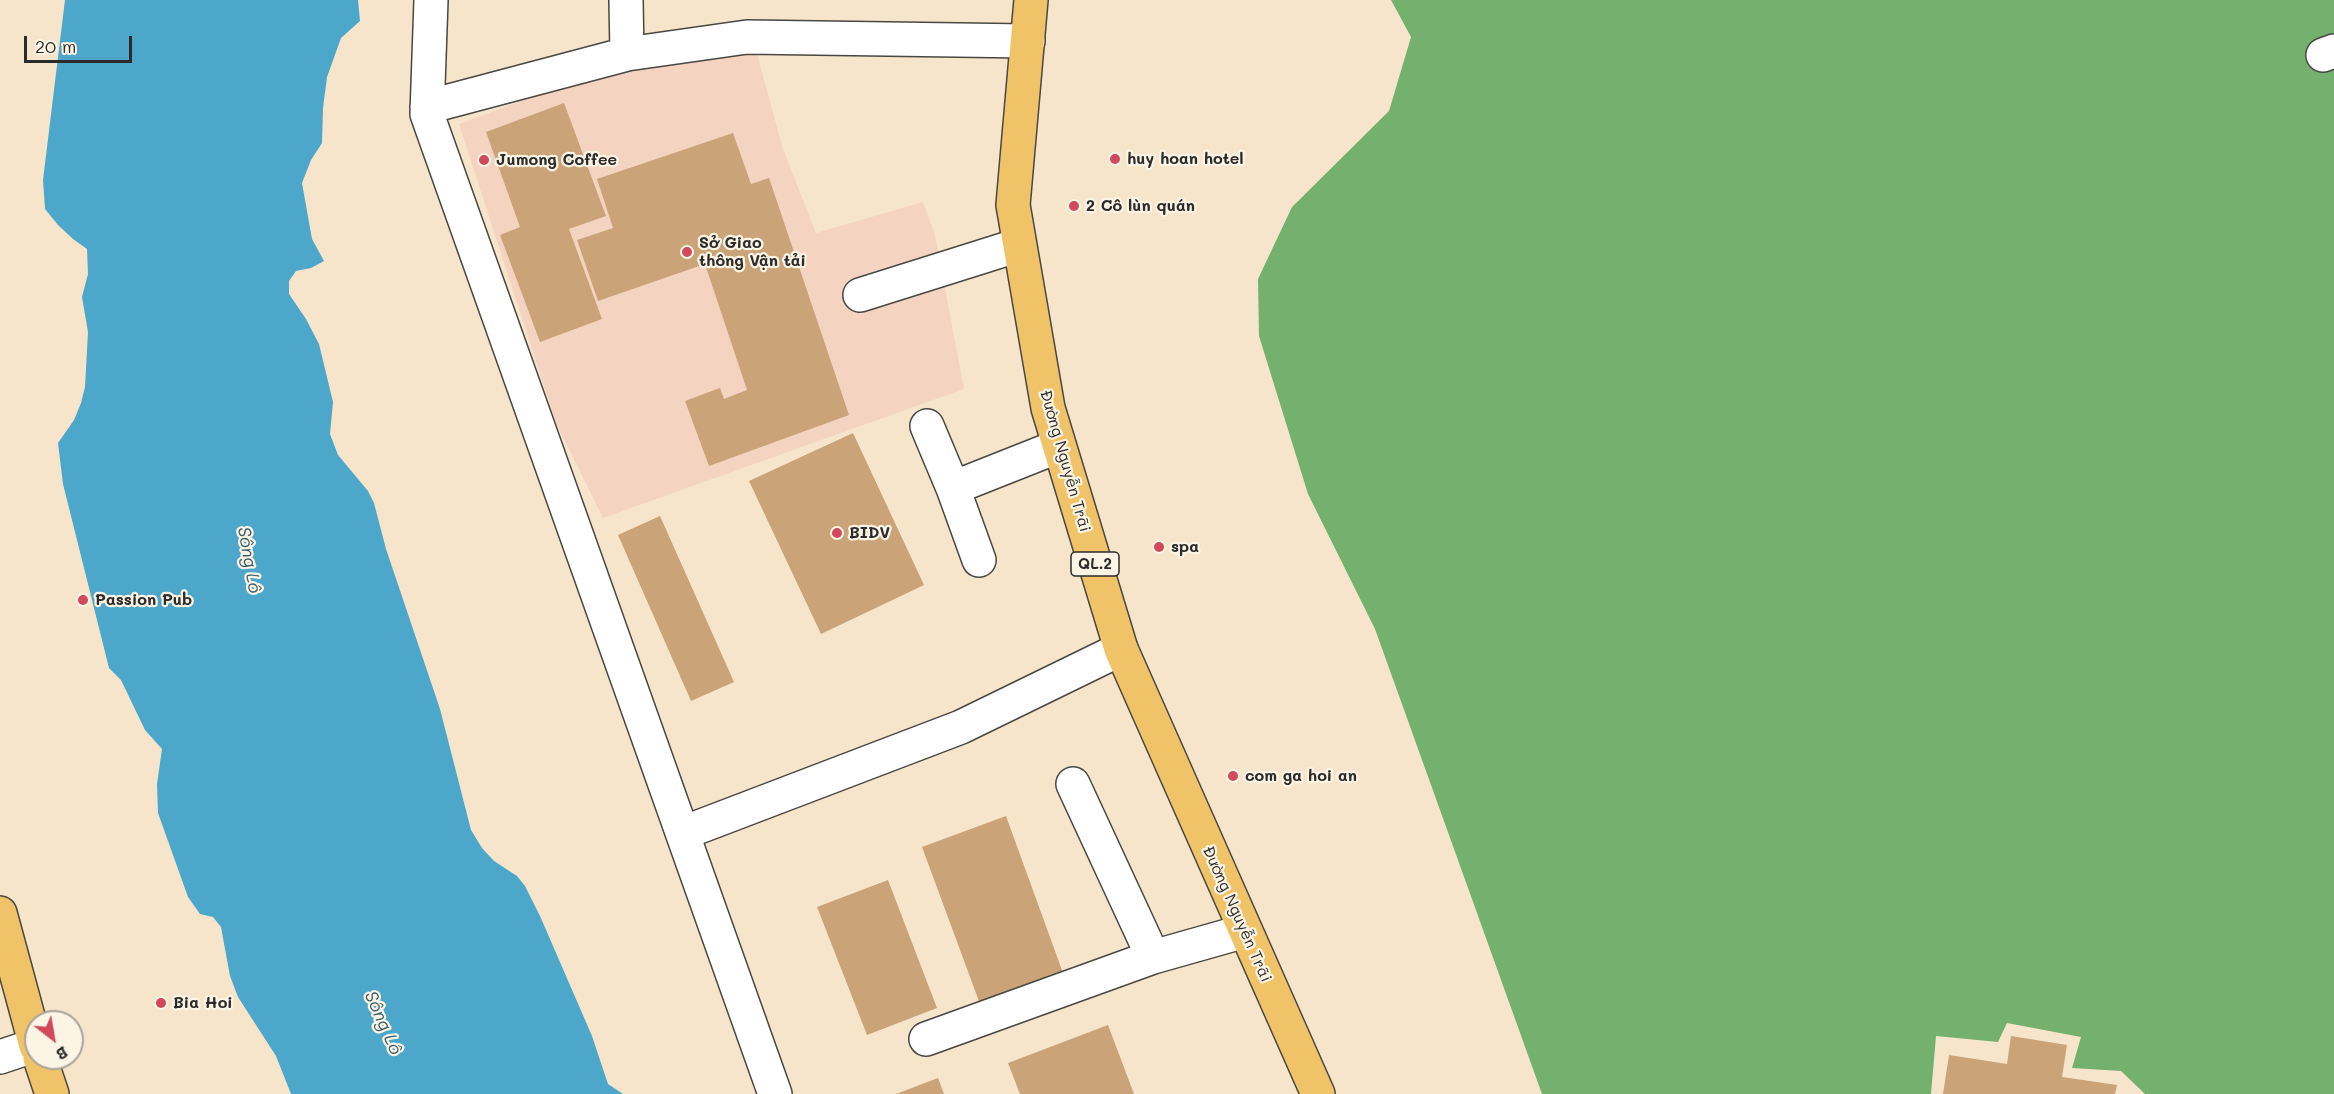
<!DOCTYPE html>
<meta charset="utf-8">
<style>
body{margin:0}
#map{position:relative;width:2334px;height:1094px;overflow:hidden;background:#f6e5cb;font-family:Mali,sans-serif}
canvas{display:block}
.north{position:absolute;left:24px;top:1010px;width:60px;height:60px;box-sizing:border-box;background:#fcf5e5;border:2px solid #a8a49b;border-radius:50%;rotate:149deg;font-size:16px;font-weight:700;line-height:24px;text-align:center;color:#2b2b2b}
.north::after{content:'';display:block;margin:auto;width:21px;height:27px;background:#d1495b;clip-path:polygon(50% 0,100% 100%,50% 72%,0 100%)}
.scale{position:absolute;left:24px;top:36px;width:108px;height:27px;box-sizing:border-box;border:3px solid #2b2b2b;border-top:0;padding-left:8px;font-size:18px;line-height:21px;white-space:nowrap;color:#2b2b2b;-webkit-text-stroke:4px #fcf5e5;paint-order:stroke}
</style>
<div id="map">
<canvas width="2334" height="1094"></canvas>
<div class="north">B</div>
<div class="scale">20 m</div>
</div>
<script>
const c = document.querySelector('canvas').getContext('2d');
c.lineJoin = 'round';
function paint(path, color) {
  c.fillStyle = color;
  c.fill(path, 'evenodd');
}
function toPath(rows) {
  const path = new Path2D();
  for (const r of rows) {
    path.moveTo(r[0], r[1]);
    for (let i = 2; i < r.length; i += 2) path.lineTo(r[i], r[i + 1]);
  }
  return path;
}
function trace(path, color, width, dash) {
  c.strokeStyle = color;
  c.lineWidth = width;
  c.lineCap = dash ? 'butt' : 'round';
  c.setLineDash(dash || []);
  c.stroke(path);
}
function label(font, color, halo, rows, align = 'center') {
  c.font = font + ' Mali,sans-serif';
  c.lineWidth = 4.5;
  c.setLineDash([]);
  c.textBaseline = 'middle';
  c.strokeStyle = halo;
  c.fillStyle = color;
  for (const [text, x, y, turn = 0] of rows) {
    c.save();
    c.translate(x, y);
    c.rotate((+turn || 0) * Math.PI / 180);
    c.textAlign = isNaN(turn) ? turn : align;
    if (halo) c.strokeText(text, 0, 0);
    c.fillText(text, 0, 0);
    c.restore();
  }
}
paint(toPath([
 [756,50,783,149,816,233,923,202,935,235,964,389,603,518,556,423,459,124,521,101,633,66]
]), '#f5d3c1');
paint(toPath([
 [1391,0,2334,0,2334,1094,2145,1094,2121,1071,2072,1068,2081,1037,2007,1023,1998,1042,1936,1036,1931,1094,1542,1094,1375,629,1308,494,1259,336,1258,279,1292,207,1389,111,1411,37]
]), '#74b06e');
paint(toPath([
 [65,0,358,0,360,21,341,38,327,77,323,108,322,143,311,160,302,183,312,239,324,261,311,268,296,271,289,281,289,294,306,319,319,344,333,402,330,434,338,455,368,491,374,503,386,549,440,709,471,830,482,848,494,861,517,876,525,886,540,916,592,1036,608,1084,623,1094,291,1094,276,1056,238,997,230,976,221,927,213,917,200,914,188,897,158,813,157,784,162,749,145,730,121,680,109,668,63,484,58,443,74,420,81,403,85,387,88,332,82,297,88,274,87,249,73,239,58,225,45,209,43,180]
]), '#4ca7ca');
paint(toPath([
 [564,103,606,216,569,229,602,319,540,342,500,235,520,227,486,132],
 [733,133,751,184,769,178,849,415,709,466,685,401,720,388,724,399,747,390,705,264,598,301,577,240,613,228,597,179],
 [853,433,924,585,821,634,749,481],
 [660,516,734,682,691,701,618,535],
 [1006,816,1063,973,980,1004,922,847],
 [888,880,937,1008,867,1035,817,907],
 [1108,1025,1134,1094,1020,1094,1008,1063],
 [2011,1036,2067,1045,2062,1077,2117,1085,2115,1094,1943,1094,1949,1055,2007,1064],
 [938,1078,944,1094,896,1094]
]), '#caa378');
const minor = toPath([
 [431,0,427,114,775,1094],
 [626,0,627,54,747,37,1028,41],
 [2323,55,2334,51],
 [427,107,627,54],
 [860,295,1019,245],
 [927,426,953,488],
 [979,560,953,488,1059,446],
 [1073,784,1153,957],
 [683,833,961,727,1121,649],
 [926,1039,1153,957,1245,931],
 [0,1057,36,1045]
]);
const major = toPath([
 [1031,0,1013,205,1048,408,1121,649,1318,1094],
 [0,913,36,1046],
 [40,1058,52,1094]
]);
trace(minor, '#494743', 36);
trace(major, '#494743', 36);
trace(minor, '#fff', 33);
trace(major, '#f0c369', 33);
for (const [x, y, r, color] of [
 [1115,159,6,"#d1495b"],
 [484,160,6,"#d1495b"],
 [1074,206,6,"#d1495b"],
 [687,252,6,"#d1495b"],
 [837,533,6,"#d1495b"],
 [1159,547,6,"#d1495b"],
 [83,600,6,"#d1495b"],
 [1233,776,6,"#d1495b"],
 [161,1003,6,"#d1495b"]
]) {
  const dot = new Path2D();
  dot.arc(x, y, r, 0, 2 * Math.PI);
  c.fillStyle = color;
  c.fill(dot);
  trace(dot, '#fcf5e5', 2);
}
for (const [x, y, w] of [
 [1095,564,48]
]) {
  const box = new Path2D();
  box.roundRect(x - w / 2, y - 12, w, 24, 4.5);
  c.fillStyle = '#fcf5e5';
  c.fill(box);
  trace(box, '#2b2b2b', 1.5);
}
label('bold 15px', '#2b2b2b', null, [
 ["QL.2",1095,564]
]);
label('bold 16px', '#2b2b2b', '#fcf5e5', [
 ["huy hoan hotel",1127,159],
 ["Jumong Coffee",496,160],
 ["2 Cô lùn quán",1086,206],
 ["Sở Giao",699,243],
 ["thông Vận tải",699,261],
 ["BIDV",849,533],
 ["spa",1171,547],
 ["Passion Pub",95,600],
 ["com ga hoi an",1245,776],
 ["Bia Hoi",173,1003]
], 'left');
label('16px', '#2b2b2b', '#fcf5e5', [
 ["Đường Nguyễn Trãi",1065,461,74],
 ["Đường Nguyễn Trãi",1237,914,66]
]);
label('italic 18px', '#385d6b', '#fcf5e5', [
 ["Sông Lô",249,560,80],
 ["Sông Lô",383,1023,66]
]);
</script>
